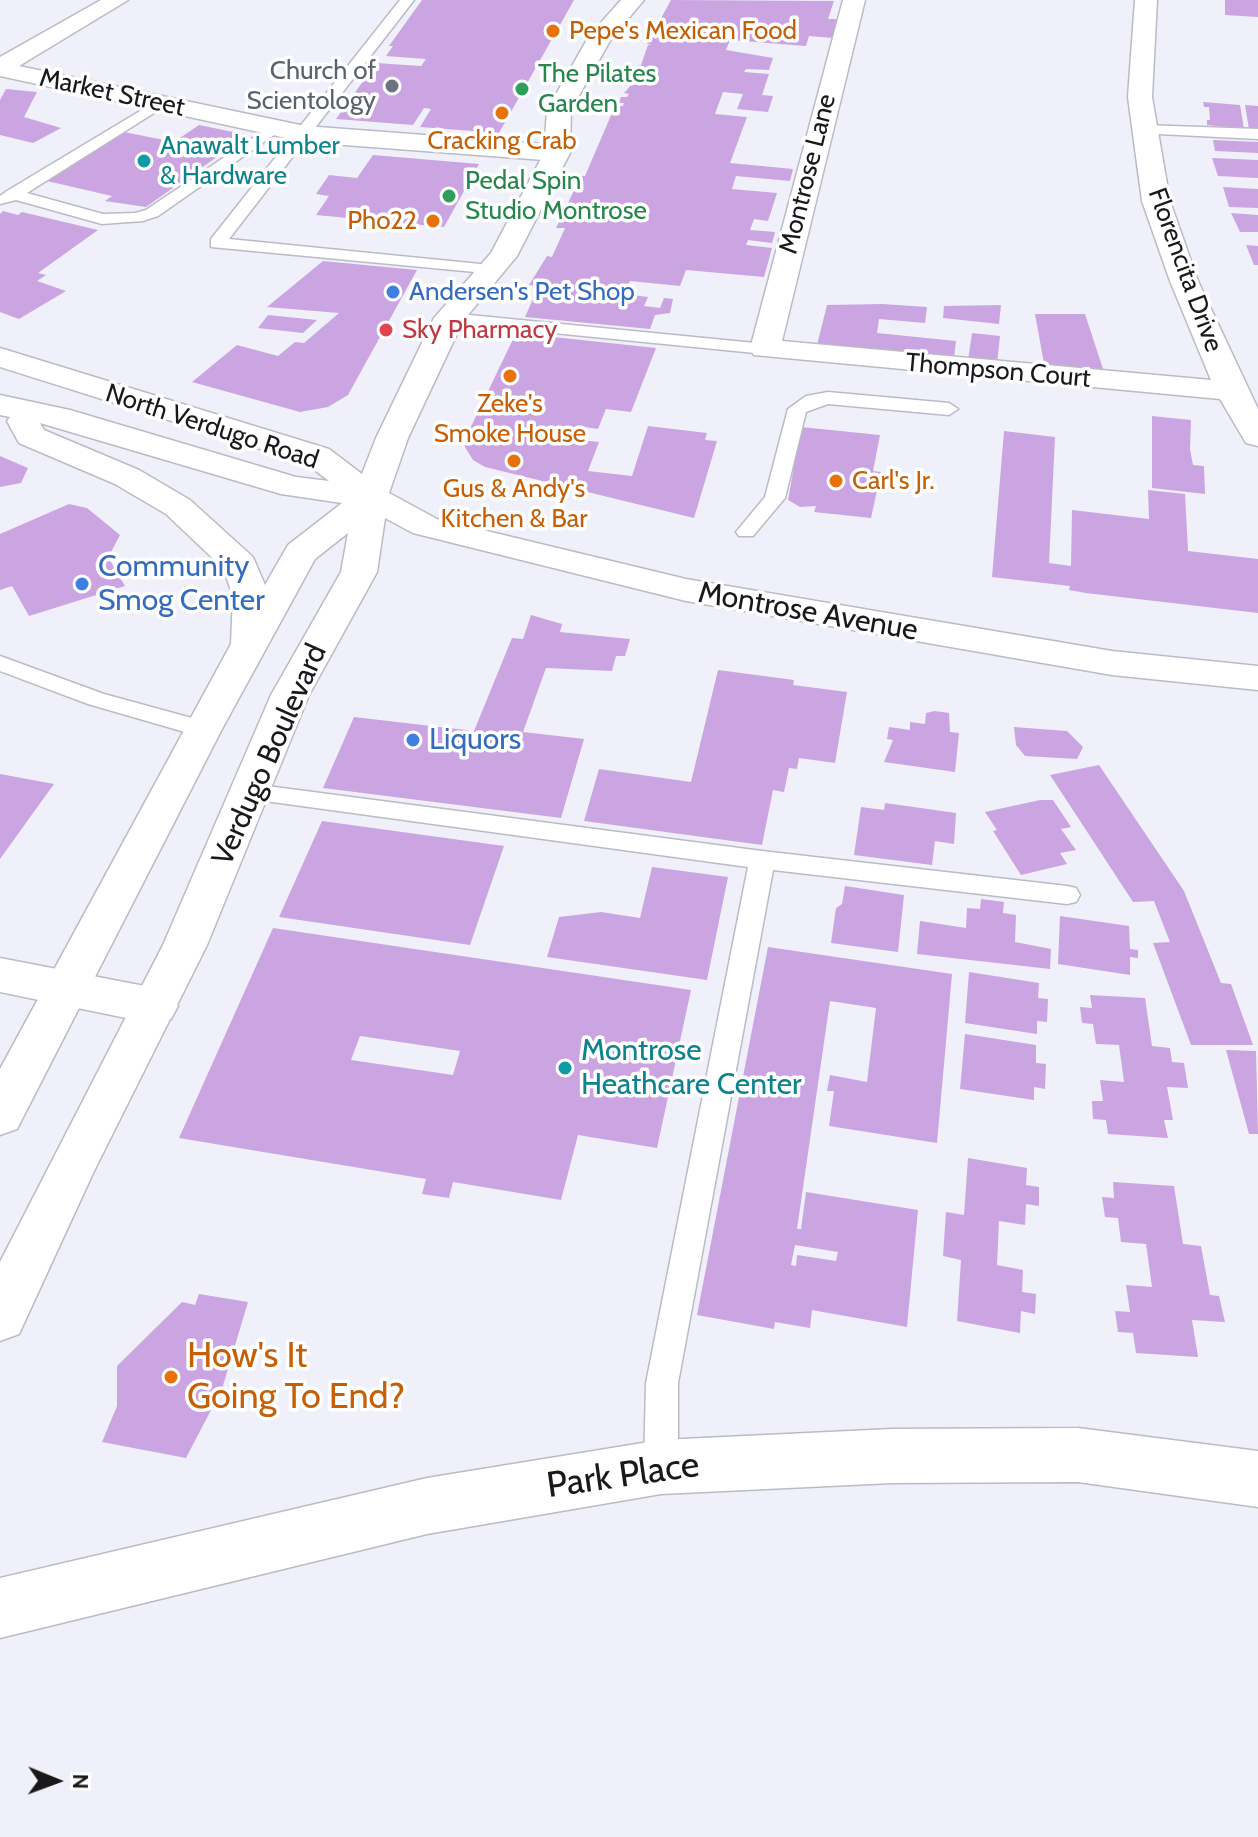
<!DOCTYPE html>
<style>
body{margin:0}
#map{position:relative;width:1258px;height:1837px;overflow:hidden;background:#eff0fa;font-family:Cabin,sans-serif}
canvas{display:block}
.north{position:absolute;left:16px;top:1741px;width:80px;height:80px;-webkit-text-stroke:6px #fff;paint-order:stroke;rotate:91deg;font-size:22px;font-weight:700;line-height:32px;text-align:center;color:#19191c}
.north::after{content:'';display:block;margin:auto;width:28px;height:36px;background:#19191c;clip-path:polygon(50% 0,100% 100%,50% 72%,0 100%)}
</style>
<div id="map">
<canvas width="1258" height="1837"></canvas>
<div class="north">N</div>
</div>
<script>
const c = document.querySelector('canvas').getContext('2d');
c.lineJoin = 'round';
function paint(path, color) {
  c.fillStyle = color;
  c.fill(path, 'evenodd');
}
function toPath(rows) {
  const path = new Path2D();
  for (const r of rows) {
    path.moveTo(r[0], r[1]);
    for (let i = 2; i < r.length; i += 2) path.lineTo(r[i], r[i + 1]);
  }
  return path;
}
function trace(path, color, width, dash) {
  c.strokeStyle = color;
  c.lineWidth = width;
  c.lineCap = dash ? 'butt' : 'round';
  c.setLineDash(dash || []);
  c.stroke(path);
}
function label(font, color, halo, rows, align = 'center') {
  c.font = font + ' Cabin,sans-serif';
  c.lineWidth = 7;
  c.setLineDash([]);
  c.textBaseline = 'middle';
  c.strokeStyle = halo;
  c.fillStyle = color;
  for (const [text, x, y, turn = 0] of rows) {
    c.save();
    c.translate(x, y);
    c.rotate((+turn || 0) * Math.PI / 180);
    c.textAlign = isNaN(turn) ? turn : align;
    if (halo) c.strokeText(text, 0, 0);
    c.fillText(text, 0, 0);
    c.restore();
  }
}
paint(toPath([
 [422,0,574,0,499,133,420,127,431,109,424,108,413,125,336,119,376,63,421,66,426,59,386,56,393,46,389,46],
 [671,0,834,1,828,19,838,19,833,38,809,36,806,46,730,40,726,50,773,58,769,70,746,69,744,72,769,74,762,95,773,96,768,112,737,109,743,94,723,92,715,114,747,117,730,163,793,169,790,181,736,176,732,189,777,193,768,221,754,219,750,230,775,232,772,243,748,240,746,245,772,248,764,277,686,270,680,286,630,281,624,294,648,297,644,306,660,308,664,298,673,299,670,313,655,315,650,329,525,317,539,286,529,285,547,256,552,257,565,228,556,228,581,176,585,176,615,106,623,106,624,103,619,103,621,97,627,97,629,94,624,93,632,84,626,84,631,76,636,76,637,65,641,65,648,45,652,44,647,44],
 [1225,0,1258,0,1258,17,1225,15],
 [6,89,37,92,24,117,61,128,33,143,0,135,0,100],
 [1203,102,1240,105,1244,129,1207,125,1207,120,1210,120,1209,107,1204,107],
 [1245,105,1258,106,1258,129,1249,129],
 [199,125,248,135,146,207,105,201,112,196,47,181,124,132,174,142],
 [1213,140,1258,142,1258,153,1215,151],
 [373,155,479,164,444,227,316,215,329,196,316,194,329,175,357,178],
 [1212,158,1258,160,1258,178,1218,176],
 [1223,187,1258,189,1258,208,1229,207],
 [3,211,18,215,22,212,98,230,38,273,46,275,37,281,66,291,19,319,0,312,0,214],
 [1231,213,1258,215,1258,232,1240,232],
 [1246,245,1258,246,1258,265,1254,265],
 [323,261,417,270,348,395,328,407,300,412,192,382,237,345,278,356,295,342,304,343,339,313,267,307],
 [882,304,927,307,925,323,879,319,877,333,956,341,954,358,817,345,827,305],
 [1001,305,999,324,943,318,944,306],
 [1035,314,1085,314,1104,372,1045,369],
 [268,315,317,320,303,333,258,328],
 [516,333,656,348,631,412,606,409,598,429,584,427,579,440,599,442,588,471,632,476,648,426,707,433,705,440,717,441,694,518,485,467,473,460,465,447,466,437],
 [972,333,1000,336,997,363,968,360],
 [1152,416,1191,420,1190,449,1193,465,1204,466,1205,494,1152,488],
 [801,427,880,435,873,471,881,472,871,518,814,512,816,506,800,507,788,500],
 [1004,431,1055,437,1049,563,1071,566,1072,510,1149,519,1148,490,1185,494,1188,551,1258,559,1258,613,1086,593,1069,590,1070,586,992,577],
 [0,456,28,468,21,483,0,487],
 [69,504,87,508,120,535,111,552,113,555,108,557,125,586,29,616,12,586,0,590,0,534],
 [531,615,562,624,560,632,630,639,625,656,616,656,612,671,546,668,523,732,584,739,561,818,323,788,354,717,474,731,512,638,523,639],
 [718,670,794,680,793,685,847,692,835,763,799,758,797,769,789,768,784,792,773,790,762,845,584,821,599,769,691,782],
 [935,711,949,713,950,732,959,733,955,772,884,762,893,740,887,739,889,727,910,730,910,722,925,724,926,713],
 [1014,727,1067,731,1083,747,1077,759,1025,756,1016,745],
 [1099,765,1184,891,1221,983,1231,984,1253,1045,1191,1045,1153,943,1170,942,1154,901,1133,902,1050,775],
 [0,774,54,784,0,859],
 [1040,800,1053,800,1071,827,1061,829,1076,850,1060,853,1067,864,1021,875,993,831,997,830,985,812],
 [885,803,956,813,954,844,935,841,932,865,854,855,861,807,884,810],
 [322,821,504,846,470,945,279,917],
 [652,867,728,877,707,980,547,957,559,917,601,912,640,918],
 [845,886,904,895,898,952,831,943,836,908,842,904],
 [981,899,1004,902,1003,913,1016,915,1015,942,1051,949,1050,969,917,954,920,921,966,928,967,908,980,909],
 [1060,916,1129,926,1130,949,1138,950,1138,958,1130,957,1130,975,1058,964],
 [273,928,691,990,657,1148,578,1135,561,1200,453,1182,449,1198,422,1194,426,1179,179,1138],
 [360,1036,460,1051,453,1075,351,1060],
 [768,947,952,974,937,1143,829,1126,834,1091,827,1091,830,1075,867,1082,876,1008,830,1001,797,1229,801,1229,806,1192,918,1210,907,1327,812,1310,810,1328,775,1322,774,1329,697,1315],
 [795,1245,838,1252,836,1261,797,1255,796,1266,791,1265],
 [969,972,1039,983,1038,998,1048,999,1047,1022,1037,1021,1037,1034,965,1023],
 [1090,995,1145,998,1152,1046,1170,1048,1172,1062,1184,1063,1188,1088,1167,1087,1173,1120,1164,1120,1168,1138,1108,1134,1106,1120,1093,1119,1092,1101,1103,1101,1100,1080,1124,1082,1119,1045,1096,1044,1093,1024,1082,1023,1080,1007,1092,1008],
 [965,1034,1036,1045,1036,1063,1046,1064,1045,1089,1034,1087,1034,1100,960,1089],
 [1226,1050,1256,1051,1258,1134,1249,1134],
 [968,1158,1027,1168,1026,1185,1039,1187,1039,1206,1026,1204,1025,1225,999,1221,997,1265,1023,1270,1022,1292,1036,1294,1035,1314,1021,1311,1020,1333,957,1321,961,1260,943,1256,946,1212,964,1215],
 [1113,1182,1174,1186,1183,1244,1201,1246,1210,1295,1219,1296,1225,1322,1192,1320,1198,1357,1136,1353,1133,1333,1118,1332,1115,1311,1130,1312,1126,1285,1152,1287,1146,1244,1121,1242,1118,1218,1105,1217,1102,1197,1114,1198],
 [199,1294,248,1302,222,1389,186,1458,102,1442,117,1406,117,1366,182,1302,195,1305]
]), '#cba5e2');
const lane = toPath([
 [400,0,414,0,229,239,490,265,498,270,496,274,211,247,211,239,400,0],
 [160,99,165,100,165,106,27,193,103,214,135,213,146,210,272,125,284,128,158,216,143,221,102,224,16,200,0,204,0,196,7,191,160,99],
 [1143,125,1258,129,1258,139,1138,133,1138,127,1143,125],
 [449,313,765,344,774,349,765,354,443,322,440,318,449,313],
 [828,392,949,403,958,409,949,415,828,404,806,412,785,498,753,536,739,536,736,532,765,497,788,409,806,396,828,392],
 [0,656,104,694,210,723,214,729,202,737,88,704,0,671,0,656],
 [252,784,762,851,1067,886,1076,888,1080,895,1076,902,1067,904,773,870,678,1383,678,1467,673,1478,661,1483,649,1478,644,1467,646,1383,748,867,243,798,240,792,243,786,252,784]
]);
const street = toPath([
 [101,0,128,0,19,66,305,126,557,145,570,153,557,161,305,142,0,76,0,57,101,0],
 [843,0,865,0,782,341,1211,380,1170,281,1142,201,1128,97,1135,0,1157,0,1152,97,1170,201,1198,281,1258,409,1258,446,1246,443,1220,399,754,355,750,349,843,0],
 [0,958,155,988,171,993,178,1006,171,1019,155,1024,0,992,0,958],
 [1078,1428,1258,1451,1258,1507,1078,1482,892,1483,661,1494,427,1534,0,1638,0,1578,427,1478,661,1440,892,1429,1078,1428]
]);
const secondary = toPath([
 [621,0,644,0,611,39,571,110,570,153,517,256,463,321,408,438,389,493,437,519,686,579,1112,651,1258,666,1258,690,1112,675,686,601,413,533,385,518,377,572,309,695,207,945,94,1171,19,1334,0,1341,0,1262,163,945,271,695,341,572,348,533,315,559,222,729,17,1129,0,1135,0,1069,231,644,233,596,223,568,166,514,115,484,19,443,7,421,10,417,0,415,0,395,70,410,296,477,329,481,305,463,0,367,0,348,329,449,362,474,376,438,434,318,491,253,544,153,547,110,589,36,621,0],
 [40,423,281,494,342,503,288,545,265,585,253,557,190,500,139,470,44,430,40,423]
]);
trace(lane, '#babbc5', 3);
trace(street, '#babbc5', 3);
trace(secondary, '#babbc5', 3);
paint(lane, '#fff');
paint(street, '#fff');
paint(secondary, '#fff');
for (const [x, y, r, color] of [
 [553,31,8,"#e8710a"],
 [392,86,8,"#6b7280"],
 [522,89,8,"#2e9e5b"],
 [502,113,8,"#e8710a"],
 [144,161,8,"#0f9aa8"],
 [449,196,8,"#2e9e5b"],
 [433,221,8,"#e8710a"],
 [393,292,8,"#3f7fe0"],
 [386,330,8,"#e0444e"],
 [510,376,8,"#e8710a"],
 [514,461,8,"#e8710a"],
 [836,481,8,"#e8710a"],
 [82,584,8,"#3f7fe0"],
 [413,740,8,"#3f7fe0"],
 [565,1068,8,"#0f9aa8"],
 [171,1377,8,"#e8710a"]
]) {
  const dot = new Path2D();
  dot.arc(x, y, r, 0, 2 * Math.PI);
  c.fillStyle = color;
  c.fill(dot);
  trace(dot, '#fff', 3);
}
label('26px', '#c56008', '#fff', [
 ["Pepe's Mexican Food",569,31,"left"],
 ["Cracking Crab",502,141],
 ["Pho22",417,221,"right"],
 ["Zeke's",510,404],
 ["Smoke House",510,434],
 ["Carl's Jr.",852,481,"left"],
 ["Gus & Andy's",514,489],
 ["Kitchen & Bar",514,519]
]);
label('26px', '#5b616d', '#fff', [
 ["Church of",376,71],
 ["Scientology",376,101]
], 'right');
label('26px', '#27864d', '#fff', [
 ["The Pilates",538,74],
 ["Garden",538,104],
 ["Pedal Spin",465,181],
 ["Studio Montrose",465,211]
], 'left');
label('26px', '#19191c', '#fff', [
 ["Market Street",112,93,12],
 ["Montrose Lane",808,174,-76],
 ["Florencita Drive",1185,270,70],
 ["Thompson Court",998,371,5],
 ["North Verdugo Road",212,427,18]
]);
label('26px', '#0d838f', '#fff', [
 ["Anawalt Lumber",160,146],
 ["& Hardware",160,176]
], 'left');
label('26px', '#366cbe', '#fff', [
 ["Andersen's Pet Shop",409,292]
], 'left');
label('26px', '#be3a42', '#fff', [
 ["Sky Pharmacy",402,330]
], 'left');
label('30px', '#366cbe', '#fff', [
 ["Community",98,567],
 ["Smog Center",98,601],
 ["Liquors",429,740]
], 'left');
label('30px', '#19191c', '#fff', [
 ["Montrose Avenue",808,612,10],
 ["Verdugo Boulevard",270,755,-66]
]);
label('30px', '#0d838f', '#fff', [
 ["Montrose",581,1051],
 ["Heathcare Center",581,1085]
], 'left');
label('36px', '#c56008', '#fff', [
 ["How's It",187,1356],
 ["Going To End?",187,1397]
], 'left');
label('36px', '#19191c', '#fff', [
 ["Park Place",623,1476,-8]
]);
</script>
